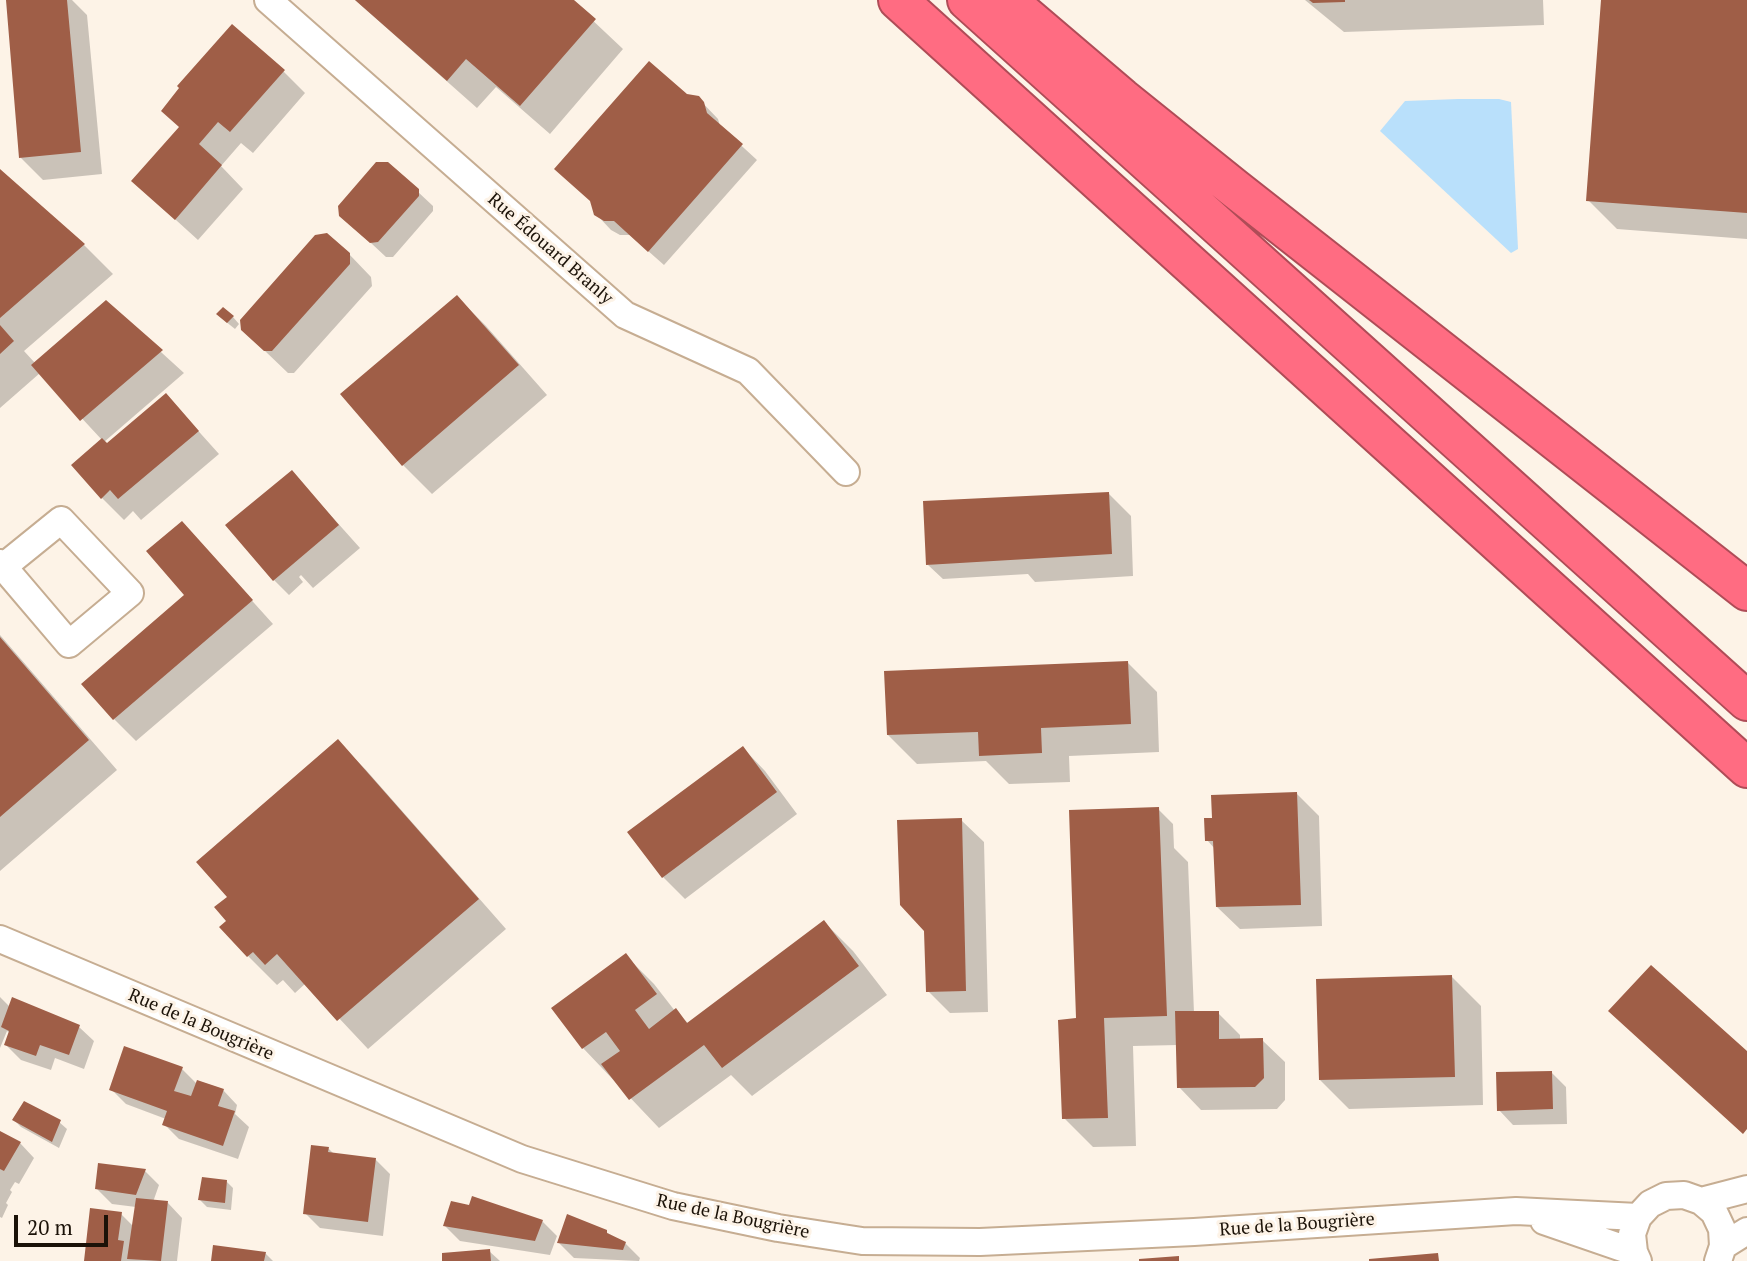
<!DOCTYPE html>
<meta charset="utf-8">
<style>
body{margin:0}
#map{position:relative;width:1747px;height:1261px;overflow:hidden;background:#fdf3e7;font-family:"PT Serif",serif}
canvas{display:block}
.scale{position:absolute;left:14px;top:1215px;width:94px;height:32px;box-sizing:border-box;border:4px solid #1b1208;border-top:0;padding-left:9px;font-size:21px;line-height:24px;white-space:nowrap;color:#1b1208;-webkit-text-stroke:5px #fdf3e7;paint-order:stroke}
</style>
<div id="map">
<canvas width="1747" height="1261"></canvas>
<div class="scale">20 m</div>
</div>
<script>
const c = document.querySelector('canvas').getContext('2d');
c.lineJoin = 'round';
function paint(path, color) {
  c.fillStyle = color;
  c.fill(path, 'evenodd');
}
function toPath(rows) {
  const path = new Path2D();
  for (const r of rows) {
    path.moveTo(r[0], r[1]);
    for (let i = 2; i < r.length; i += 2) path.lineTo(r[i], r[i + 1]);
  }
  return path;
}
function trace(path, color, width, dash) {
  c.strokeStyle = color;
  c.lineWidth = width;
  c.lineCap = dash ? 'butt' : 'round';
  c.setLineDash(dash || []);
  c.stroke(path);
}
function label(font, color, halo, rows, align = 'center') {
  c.font = font + ' "PT Serif",serif';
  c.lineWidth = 6;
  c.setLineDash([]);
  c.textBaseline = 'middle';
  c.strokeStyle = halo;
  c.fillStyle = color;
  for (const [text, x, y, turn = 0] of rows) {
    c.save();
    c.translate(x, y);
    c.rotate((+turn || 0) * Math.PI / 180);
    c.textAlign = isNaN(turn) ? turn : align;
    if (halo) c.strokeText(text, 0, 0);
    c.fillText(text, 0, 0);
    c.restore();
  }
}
paint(toPath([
 [1458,99,1499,99,1511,102,1518,249,1511,253,1380,131,1405,101]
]), '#b9e0fb');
paint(toPath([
 [8,0,72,0,87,15,102,174,43,180,21,158],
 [355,0,571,0,623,49,550,134,496,87,477,108],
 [1305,0,1543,0,1544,25,1344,32],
 [1603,0,1747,0,1747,239,1617,229,1588,200],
 [283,71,305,93,253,153,241,143,221,166,243,189,198,240,133,181],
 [686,95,698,98,718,119,720,126,757,160,664,265,630,235,620,235,611,230,596,214],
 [0,171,84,245,113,274,24,351,35,363,106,302,184,373,104,442,107,445,166,395,219,454,141,520,133,511,124,520,102,498,102,440,40,373,0,408],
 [417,191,433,206,433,211,393,257,386,257,357,230],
 [349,254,371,277,372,286,294,373,288,373,242,329],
 [457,297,486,326,547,395,432,494,403,465,343,394],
 [233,317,239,324,235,329,225,321],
 [292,472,360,548,313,588,301,575,299,577,303,582,289,595,274,580],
 [1108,493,1131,516,1133,576,1035,582,1028,574,943,579,928,565],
 [182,523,273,624,136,741,114,719,187,595],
 [0,635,117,770,0,871],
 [1128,663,1157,692,1159,752,1069,756,1070,782,1009,784,986,761,917,764,888,735],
 [337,741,366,770,506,929,368,1049,306,983,295,993,283,980,277,985,248,956,229,897],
 [743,748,765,771,797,814,685,899,663,877],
 [1297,794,1319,816,1322,926,1240,929,1217,907,1215,849,1207,840],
 [1158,809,1173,824,1174,848,1188,862,1194,1013,1218,1013,1240,1035,1240,1041,1262,1040,1285,1062,1285,1100,1277,1109,1201,1110,1179,1087,1178,1045,1133,1046,1136,1146,1093,1147,1064,1118,1078,1020],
 [961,820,984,842,988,1012,950,1013,928,991],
 [824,922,853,951,887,995,752,1096,731,1075,659,1128,583,1048,554,1009,625,955,654,984,675,1011,689,1024],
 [1452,977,1481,1006,1483,1105,1349,1109,1320,1080],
 [0,997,10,1007,79,1027,94,1041,84,1069,55,1058,51,1070,21,1060,6,1045,10,1033,7,1031,0,1048],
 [182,1069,197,1084,223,1090,237,1105,235,1114,249,1127,238,1159,179,1139,164,1124,166,1119,126,1104,111,1089],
 [1551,1072,1566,1087,1567,1124,1513,1125,1499,1110],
 [14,1120,59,1122,67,1129,59,1148,21,1127],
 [0,1133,20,1143,34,1158,19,1184,15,1182,10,1190,12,1192,6,1203,8,1205,2,1218,0,1217],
 [328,1148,334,1154,375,1159,390,1174,383,1236,320,1228,305,1213],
 [145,1171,159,1185,153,1202,168,1203,182,1218,177,1261,86,1261,121,1214,133,1226,136,1207,112,1204,97,1189],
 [226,1181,233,1188,231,1210,207,1207,200,1200],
 [542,1221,557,1236,550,1255,460,1241,445,1226],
 [606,1232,625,1243,640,1258,639,1261,574,1258,559,1243],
 [489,1251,500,1261,444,1261],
 [265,1253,273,1261,213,1261]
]), '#0003');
paint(toPath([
 [6,0,67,0,81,152,19,158],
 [355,0,574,0,596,19,520,106,466,59,447,81],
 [1309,0,1345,0,1345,2,1313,3],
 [1601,0,1747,0,1747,213,1586,201],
 [232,24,285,70,230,132,218,122,199,144,222,165,175,220,131,181,179,127,161,111,179,88,177,86],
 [649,61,687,94,699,96,704,102,707,113,743,144,648,252,614,221,604,221,594,215,590,201,554,169],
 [376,162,388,162,419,189,419,196,378,242,370,243,339,216,338,206],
 [0,169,85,244,0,318],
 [327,233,350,253,350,264,272,351,264,351,241,330,240,320,315,235],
 [457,295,519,365,402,466,340,394],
 [106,300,163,350,80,421,31,365],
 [223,307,234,316,227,323,216,314],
 [0,325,14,341,0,354],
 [166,393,199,431,118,499,110,490,101,499,71,465,102,438,107,443],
 [292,470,339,525,273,581,225,525],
 [1109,492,1112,554,926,565,923,501],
 [182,521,253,600,113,720,81,684,184,595,146,551],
 [0,637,89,740,0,817],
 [1128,661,1131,724,1041,728,1042,753,979,756,978,732,887,735,884,671],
 [338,739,479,899,337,1021,277,954,265,965,253,952,247,957,219,927,226,921,214,907,227,897,196,862],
 [743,746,777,792,662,878,627,832],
 [1297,792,1301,905,1216,907,1213,841,1205,841,1204,818,1212,818,1211,795],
 [1159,807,1167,1016,1104,1018,1108,1118,1062,1119,1058,1020,1076,1018,1069,810],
 [962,818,966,991,926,992,924,931,900,905,897,820],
 [824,920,859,966,722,1068,704,1045,629,1100,601,1064,620,1051,606,1032,582,1049,551,1008,626,953,657,994,635,1010,649,1029,676,1008,687,1023],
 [1651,965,1747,1051,1747,1129,1743,1134,1608,1011],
 [1452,975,1455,1077,1319,1080,1316,979],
 [12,997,80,1025,69,1055,40,1045,36,1056,4,1045,9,1031,1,1027],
 [1175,1011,1219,1011,1219,1039,1263,1038,1264,1078,1255,1087,1177,1088],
 [124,1046,183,1067,174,1091,191,1096,197,1080,224,1089,218,1106,235,1111,223,1146,162,1125,167,1111,109,1090],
 [1552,1071,1553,1109,1497,1111,1496,1072],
 [24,1101,61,1120,52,1142,12,1120],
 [0,1131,21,1142,4,1171,0,1169],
 [311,1145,329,1147,328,1152,376,1158,368,1222,303,1214],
 [98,1163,146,1169,136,1195,95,1189],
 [202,1177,227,1180,225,1203,198,1200],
 [472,1196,543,1220,535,1241,443,1226,451,1201,469,1205],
 [136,1198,168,1201,161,1261,127,1259],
 [90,1208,122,1212,118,1240,124,1241,121,1261,84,1261],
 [567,1214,607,1230,607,1233,626,1242,623,1250,557,1243],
 [213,1245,266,1252,264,1261,211,1261],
 [490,1249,491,1261,442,1261,442,1253],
 [1438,1253,1439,1261,1369,1261,1369,1259],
 [1179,1256,1179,1261,1139,1261,1139,1259]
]), '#9f5e47');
const minor = toPath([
 [268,0,625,315,748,371,846,472],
 [0,563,69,644,130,593,61,520,3,567],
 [0,939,522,1159,673,1206,778,1228,862,1241,980,1242,1194,1232,1516,1211,1638,1217],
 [1701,1201,1747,1189],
 [1544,1221,1634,1252],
 [1723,1246,1747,1231],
 [1638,1261,1634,1252,1632,1234,1638,1217,1650,1204,1666,1196,1684,1195,1701,1201,1714,1212,1722,1229,1723,1246,1718,1261]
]);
const motorway = toPath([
 [898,0,1747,768],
 [967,0,1747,701],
 [1007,0,1122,98,1234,188,1747,591]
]);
trace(minor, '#c6ad92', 30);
trace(motorway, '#af4c57', 42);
trace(minor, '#fff', 26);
trace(motorway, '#ff6c82', 38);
label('18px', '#1b1208', '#fdf3e7', [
 ["Rue Édouard Branly",550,249,41],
 ["Rue de la Bougrière",201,1025,23],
 ["Rue de la Bougrière",733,1217,12],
 ["Rue de la Bougrière",1297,1225,-4]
]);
</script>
